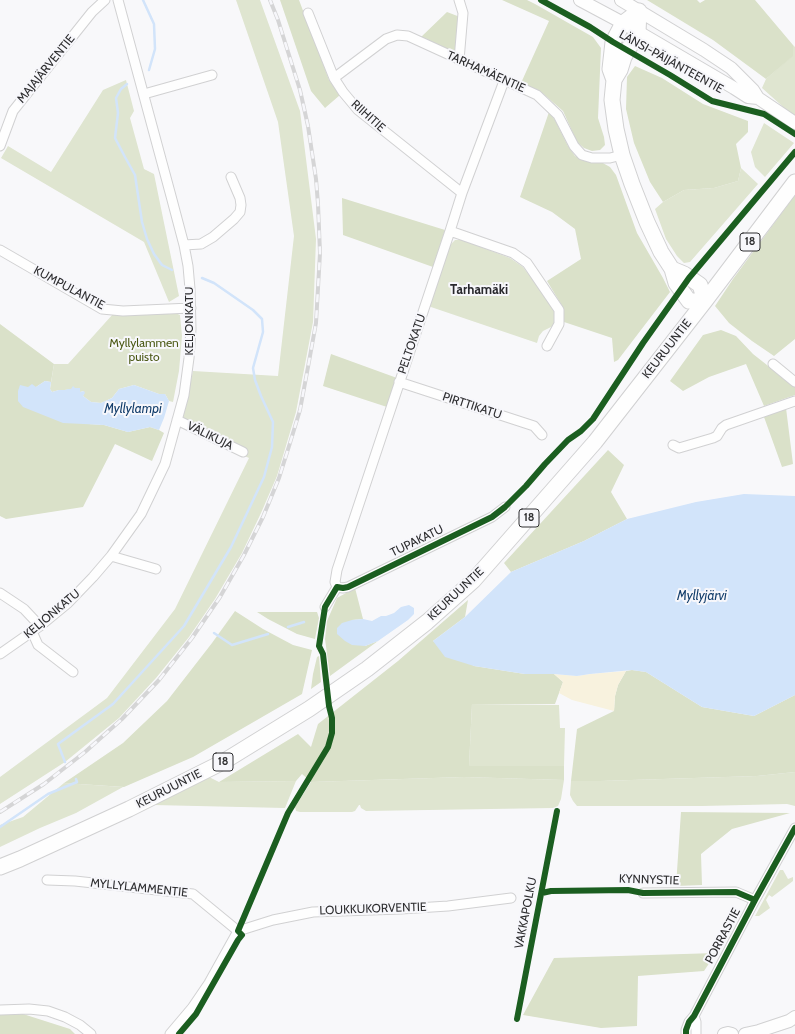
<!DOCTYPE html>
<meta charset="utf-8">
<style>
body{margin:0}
canvas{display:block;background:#f8f8fa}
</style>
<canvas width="795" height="1034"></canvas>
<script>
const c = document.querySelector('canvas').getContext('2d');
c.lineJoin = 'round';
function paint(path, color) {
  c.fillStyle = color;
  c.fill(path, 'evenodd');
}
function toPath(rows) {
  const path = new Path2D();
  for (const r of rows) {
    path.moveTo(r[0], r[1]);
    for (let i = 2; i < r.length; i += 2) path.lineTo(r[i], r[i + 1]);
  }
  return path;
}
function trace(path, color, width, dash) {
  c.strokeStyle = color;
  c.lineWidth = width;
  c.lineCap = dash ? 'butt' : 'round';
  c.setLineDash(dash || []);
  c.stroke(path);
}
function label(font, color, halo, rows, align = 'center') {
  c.font = font + ' Cabin,sans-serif';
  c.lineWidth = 4;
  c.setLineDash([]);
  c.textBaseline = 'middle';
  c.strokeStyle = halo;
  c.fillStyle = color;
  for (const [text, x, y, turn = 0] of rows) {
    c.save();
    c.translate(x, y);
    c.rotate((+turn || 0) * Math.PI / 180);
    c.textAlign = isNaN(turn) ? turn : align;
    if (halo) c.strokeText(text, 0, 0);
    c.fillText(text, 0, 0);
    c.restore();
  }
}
paint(toPath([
 [236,0,260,0,300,111,316,239,313,322,296,412,277,476,261,513,242,553,215,599,189,637,156,678,119,718,65,762,0,804,0,777,107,698,175,609,249,458,181,426,193,371,278,376,294,236,278,122],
 [793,45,795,47,795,116,791,114,762,88,766,79,792,56],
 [126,80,134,111,130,118,144,169,154,174,179,296,169,302,144,242,1,158,8,146,51,172,103,90],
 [764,123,794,143,765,177,755,167,751,152],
 [741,168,758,184,690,262,684,263,677,256,666,239,655,209,663,202,684,190,714,188,738,181],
 [455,240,462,240,510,258,523,267,554,309,556,318,553,326,543,331,539,336,537,343,428,306,449,246],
 [173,312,180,315,182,336,179,371,173,402,169,401,165,394,159,394,134,385,119,389,112,398,101,403,91,402,83,396,84,391,80,392,71,389,65,390,59,390,52,392,50,389,54,364,68,364,113,314],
 [472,704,559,705,560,728,565,728,564,766,469,766],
 [795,772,795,806,787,804,702,806,577,806,573,801,570,795,571,781,600,781,757,776],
 [209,777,219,782,296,781,285,808,153,805],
 [464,777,564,780,561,799,558,806,553,808,366,811,361,808,360,805,359,805,355,811,352,812,300,812,296,811,295,807,311,782],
 [64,783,123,787,76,813,40,828,0,847,0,825,23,817],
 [780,870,783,870,788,879,793,877,793,881,772,897,769,895,766,900,770,908,759,916,755,916]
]), '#dfe5d0');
paint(toPath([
 [280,0,299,0,329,80,340,95,325,108,311,91],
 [502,0,527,0,535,4,593,37,601,48,598,118,604,137,605,145,600,150,592,151,584,148,577,142,563,111,540,91,521,83,549,21],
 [647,0,697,0,700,3,705,0,755,0,793,45,793,56,766,79,713,40],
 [447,12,460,17,456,54,420,38],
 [635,66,662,78,703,104,748,121,748,132,736,144,741,168,738,181,714,188,684,190,663,202,650,182,634,143,626,109,627,77],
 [549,112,555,120,568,146,575,156,583,160,601,162,610,167,616,175,637,233,663,278,670,292,618,360,614,362,612,338,564,322,564,309,547,281,581,259,575,229,552,212,520,197],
 [795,195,795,339,774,356,752,341,729,323,715,306,733,279],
 [342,198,445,230,433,267,343,235],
 [0,324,54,364,51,382,45,381,36,387,89,424,104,425,128,432,150,427,159,430,164,433,152,461,115,444,83,507,6,519,0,516],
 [721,330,736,336,753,354,795,387,795,395,764,406,746,364,709,377,683,391,670,381,703,335],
 [331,354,397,378,387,407,323,386],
 [786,408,793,464,782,467,764,417],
 [608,450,624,465,611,492,627,519,584,541,511,572,504,563],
 [355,588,363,619,352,620,365,646,378,641,330,676,325,639,327,621,337,598],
 [468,600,465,617,433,641,474,666,525,674,554,674,563,682,555,704,472,704,469,766,564,766,564,780,464,777,311,782,302,774,296,781,219,782,298,734,311,747,318,724,398,661],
 [235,611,263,629,293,645,312,650,302,694,193,757,124,787,64,783,123,743,167,701,212,643],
 [257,612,317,612,319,618,315,639,297,634,268,619],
 [319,656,321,682,311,689,313,674,317,657],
 [632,670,646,672,702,707,754,716,795,695,795,772,757,776,600,781,571,781,577,729,614,711,615,696,618,685,626,671],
 [681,812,790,813,732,829,701,854,702,885,676,886],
 [716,953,704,971,638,976,637,1026,601,1028,523,1015,554,958],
 [23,1014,70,1029,75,1034,0,1034,0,1015]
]), '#dae1c9');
paint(toPath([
 [626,671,618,685,615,696,614,711,572,700,559,693,563,682,554,674,577,676,590,674]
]), '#f8f2de');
paint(toPath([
 [45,381,51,382,50,389,52,392,59,390,65,390,68,389,71,389,73,386,75,388,80,388,80,392,84,391,85,393,83,396,91,402,101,403,112,398,119,389,134,385,159,394,165,394,169,401,164,418,159,430,150,427,128,432,104,425,63,423,23,407,18,401,18,391,20,385,28,387,32,384,36,387],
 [744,494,795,496,795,695,754,716,702,707,646,672,632,670,590,674,577,676,554,674,525,674,474,666,445,657,433,641,465,617,511,572,584,541,627,519,696,502],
 [409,605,414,608,414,614,408,620,378,641,365,646,352,645,345,641,337,634,337,628,342,623,352,620,363,619,372,621,381,616,386,616,394,613,401,607]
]), '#d2e4fa');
trace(toPath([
 [143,0,154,24,155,49,149,70],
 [127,84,121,89,116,98,118,113,115,138,125,157,135,175,142,222,147,239,154,254,162,265,172,270],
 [288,627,304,622],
 [214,633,232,645,268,634],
 [65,762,58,744,113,704,184,626,231,547,264,477,272,447,273,422,261,396,255,380,253,368,263,332,262,319,253,310,214,283,202,278],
 [0,827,48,794,77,782,76,779]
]), '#d2e4fa', 2.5);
const minor = toPath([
 [459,0,463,13,459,60],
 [308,13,334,78,343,92,358,110,462,193],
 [334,78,386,39,397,35,408,36,537,95,558,115,574,146,582,155,592,158,610,158,622,155],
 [144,94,212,75],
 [0,146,13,111,92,12,105,0],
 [450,231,513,253,527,263,559,310,559,324,547,346],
 [184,245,201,244,213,237,234,219,240,212,241,205,240,198,231,177],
 [0,250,102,309,123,311,191,308],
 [773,364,795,382],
 [399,382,534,426,542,435],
 [177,420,243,452],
 [673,445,679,448,713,438,717,436,722,428,726,425,795,401],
 [111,556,156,569],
 [337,587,343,588,348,587,492,517,505,507],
 [0,593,24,609,40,626],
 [325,607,337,587,335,582,337,570,450,231,462,193,504,81],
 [31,633,34,636,38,645,73,672],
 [0,654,40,626,68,603,93,577,111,556,141,514,165,464,184,395,189,358,191,329,190,289,188,266,184,245,171,196,118,0],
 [47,880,75,881,193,894,238,931],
 [643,893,736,892,755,900],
 [238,931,273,920,313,912,401,909,448,906,511,898],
 [0,1010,29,1009,48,1011,65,1017,80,1025,91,1034],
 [694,1016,696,1022,696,1034],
 [170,1034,192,1008,209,983,238,931],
 [686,1034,686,1030,689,1022,694,1016,755,900,795,828]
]);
const secondary = toPath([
 [580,0,623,23,734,88,748,97,758,98,795,123],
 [621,0,704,50,731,68,753,90,758,98],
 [724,1034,728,1033,732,1034],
 [745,1034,759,1031,789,1021,795,1017]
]);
const trunk = toPath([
 [639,11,623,23,613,42,610,69,614,80,612,100,616,129,622,155,632,184,647,222,661,252,672,269,676,283,689,301,705,301],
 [614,80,620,70,624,57,638,32,639,11],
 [672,269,684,274,700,285,705,301],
 [0,867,20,859,129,809,223,762,309,709,367,669,427,622,473,581,595,442,705,301,795,182]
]);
trace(minor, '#d1d1d2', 11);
trace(secondary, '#d1d1d2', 14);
trace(trunk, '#d1d1d2', 17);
trace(minor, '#fefefe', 9);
trace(secondary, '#fefefe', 12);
trace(trunk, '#fefefe', 15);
const rail = toPath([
 [0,812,44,784,85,752,122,719,159,680,192,638,220,597,244,555,263,517,279,478,290,443,300,410,308,367,316,323,320,253,318,204,316,179,308,126,300,90,278,20,270,0]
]);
trace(rail, '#d5d5d6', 4);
trace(rail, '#f7f7fb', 2.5, [8]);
trace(toPath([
 [541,0,590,27,613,42,670,75,712,101,764,114,795,134],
 [542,893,551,891,628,890,643,893,736,892,755,900],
 [517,1019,557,811],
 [179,1034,196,1014,238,940,242,935,238,931,288,813,328,747,332,733,332,718,329,706,323,654,319,646,325,607,337,587,343,588,348,587,492,517,505,507,526,486,545,464,568,440,581,431,593,419,643,343,689,278,795,152],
 [686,1034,686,1030,689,1022,694,1016,755,900,795,828]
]), '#1b5e20', 6);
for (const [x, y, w] of [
 [750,242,20],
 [529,518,20],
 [223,762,20]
]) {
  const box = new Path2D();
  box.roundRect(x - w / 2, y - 9, w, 18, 3);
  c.fillStyle = '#f7f7fb';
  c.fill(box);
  trace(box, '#2e2e30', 1);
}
label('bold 11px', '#2e2e30', null, [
 ["18",750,242],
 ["18",529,518],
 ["18",223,762]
]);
label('12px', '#2e2e30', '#f7f7fb', [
 ["LÄNSI-PÄIJÄNTEENTIE",671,62,29],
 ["MAJAJÄRVENTIE",46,69,-51],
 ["TARHAMÄENTIE",486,72,24],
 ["RIIHITIE",368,116,42],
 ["KUMPULANTIE",69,288,28],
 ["KELJONKATU",189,321,-90],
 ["PELTOKATU",412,344,-71],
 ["KEURUUNTIE",667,349,-52],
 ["PIRTTIKATU",472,406,18],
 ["VÄLIKUJA",210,436,26],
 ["TUPAKATU",417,541,-26],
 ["KEURUUNTIE",456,594,-43],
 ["KELJONKATU",52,614,-40],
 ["KEURUUNTIE",169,789,-27],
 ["KYNNYSTIE",649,880,2],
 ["MYLLYLAMMENTIE",139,888,6],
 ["LOUKKUKORVENTIE",373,909,-2],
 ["VAKKAPOLKU",526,913,-79],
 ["PORRASTIE",723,936,-62]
]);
label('12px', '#4b5915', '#f7f7fb', [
 ["Myllylammen",144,343],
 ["puisto",144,357]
]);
label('bold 13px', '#29292d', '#f7f7fb', [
 ["Tarhamäki",479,290]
]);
label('italic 13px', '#123d6b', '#f7f7fb', [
 ["Myllylampi",133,409],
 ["Myllyjärvi",702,596]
]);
</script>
